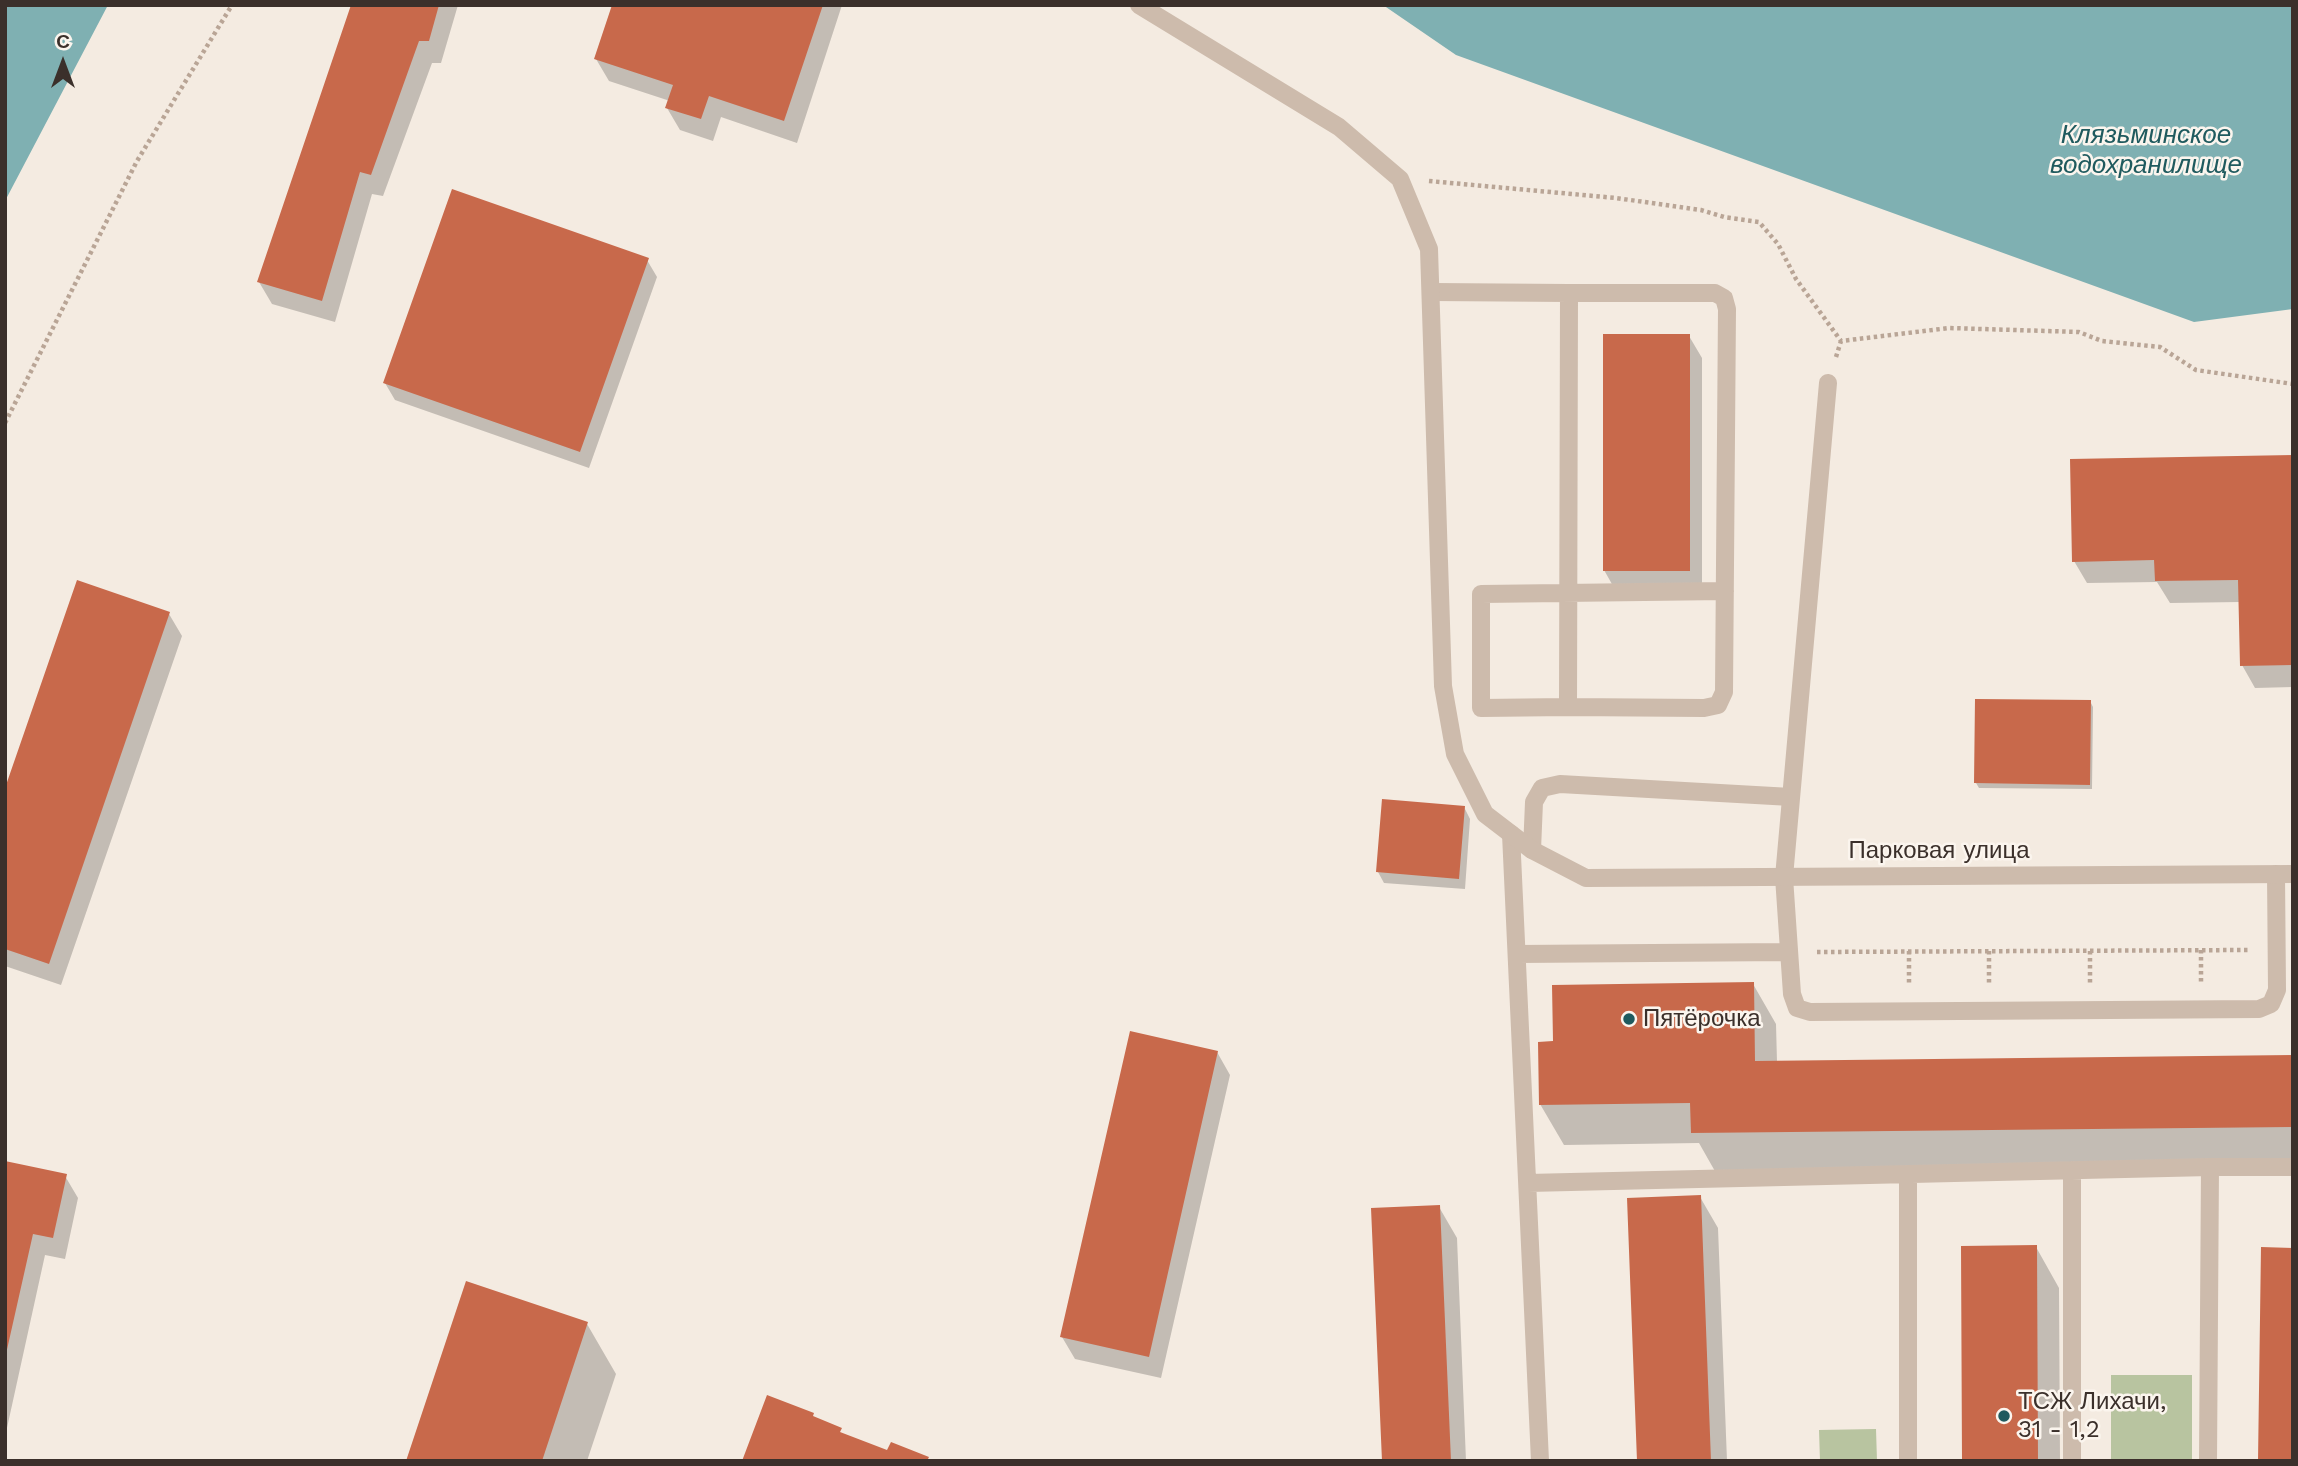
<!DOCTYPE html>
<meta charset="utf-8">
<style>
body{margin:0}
#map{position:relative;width:2298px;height:1466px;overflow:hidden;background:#f4ebe1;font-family:"Work Sans",sans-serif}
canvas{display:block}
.frame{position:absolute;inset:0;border:7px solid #3b302b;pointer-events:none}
.north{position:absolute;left:28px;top:28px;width:70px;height:70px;-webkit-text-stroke:5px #fbf5ee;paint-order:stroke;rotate:0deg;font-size:19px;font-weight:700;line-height:28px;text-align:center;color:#3b302b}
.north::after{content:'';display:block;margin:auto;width:24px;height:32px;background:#3b302b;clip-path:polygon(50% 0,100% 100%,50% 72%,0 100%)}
</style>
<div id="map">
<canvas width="2298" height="1466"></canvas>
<div class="frame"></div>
<div class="north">С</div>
</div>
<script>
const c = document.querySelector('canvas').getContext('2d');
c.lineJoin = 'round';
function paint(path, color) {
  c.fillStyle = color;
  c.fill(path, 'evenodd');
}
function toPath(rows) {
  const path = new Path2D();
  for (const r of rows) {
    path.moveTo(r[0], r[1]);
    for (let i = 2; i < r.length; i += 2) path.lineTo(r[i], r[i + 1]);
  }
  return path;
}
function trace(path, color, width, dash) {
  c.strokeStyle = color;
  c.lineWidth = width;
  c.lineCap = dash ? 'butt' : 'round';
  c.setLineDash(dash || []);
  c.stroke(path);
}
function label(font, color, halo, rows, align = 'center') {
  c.font = font + ' "Work Sans",sans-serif';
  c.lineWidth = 5;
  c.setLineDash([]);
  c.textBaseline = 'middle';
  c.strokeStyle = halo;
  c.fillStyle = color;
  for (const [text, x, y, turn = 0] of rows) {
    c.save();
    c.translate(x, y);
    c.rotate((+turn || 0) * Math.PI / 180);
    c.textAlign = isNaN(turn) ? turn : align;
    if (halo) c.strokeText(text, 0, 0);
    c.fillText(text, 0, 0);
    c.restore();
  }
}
paint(toPath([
 [2111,1375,2192,1375,2192,1461,2111,1461],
 [1876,1429,1877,1461,1820,1461,1819,1430]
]), '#b8c4a0');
paint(toPath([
 [5,5,108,5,5,201],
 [1383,5,2293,5,2293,309,2194,322,1456,55]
]), '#7fb0b2');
paint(toPath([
 [353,5,458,5,441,63,432,63,383,196,372,194,335,322,272,304,259,282],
 [614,5,842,5,797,143,721,117,713,141,680,130,667,108,670,101,609,81,596,59],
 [647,260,657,277,589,468,395,400,385,383],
 [1689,336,1702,358,1702,593,1617,593,1604,570],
 [2293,457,2293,687,2255,688,2242,665,2240,602,2170,603,2157,582,2087,583,2074,561],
 [169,614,182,636,61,985,5,966,5,793],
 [2090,701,2093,707,2092,789,1979,788,1976,783],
 [1464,807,1470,819,1465,889,1384,883,1378,872],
 [1753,984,1776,1024,1777,1062,2293,1056,2293,1167,1716,1173,1699,1143,1564,1145,1540,1104,1555,1043],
 [1217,1052,1230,1075,1161,1378,1075,1359,1062,1337],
 [5,1162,65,1176,78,1198,65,1259,45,1255,5,1437],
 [1700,1197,1718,1228,1727,1461,1639,1461],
 [1439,1207,1457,1238,1466,1461,1383,1461],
 [2036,1247,2059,1288,2060,1461,1964,1461],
 [587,1324,616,1374,587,1461,407,1461]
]), '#0003');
paint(toPath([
 [351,5,439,5,429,41,419,41,371,175,360,172,322,301,257,282],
 [612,5,823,5,784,121,709,96,701,119,665,108,673,85,594,59],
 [452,189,649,258,580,452,383,383],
 [1603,334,1690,334,1690,571,1603,571],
 [2293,455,2293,665,2240,666,2238,580,2155,581,2154,560,2072,562,2070,459],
 [77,580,170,612,49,964,5,949,5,788],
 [1975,699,2091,700,2090,785,1974,783],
 [1382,799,1465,806,1459,879,1376,872],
 [1754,982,1755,1061,2293,1055,2293,1127,1691,1133,1690,1103,1539,1105,1538,1042,1553,1041,1552,985],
 [1130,1031,1218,1051,1149,1357,1060,1337],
 [5,1161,67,1174,53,1238,33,1234,6,1354],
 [1701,1195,1711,1461,1637,1461,1627,1198],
 [1440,1205,1451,1461,1382,1461,1371,1208],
 [2037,1245,2038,1461,1962,1461,1961,1246],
 [2261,1247,2293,1248,2293,1461,2258,1461],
 [466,1281,588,1322,542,1461,406,1461],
 [767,1395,814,1413,813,1416,842,1428,840,1432,887,1450,891,1442,929,1457,927,1461,742,1461]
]), '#c8694b');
trace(toPath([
 [1429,181,1616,198,1701,210,1724,217,1759,222,1778,244,1796,279,1841,341,1949,328,2079,332,2102,341,2160,347,2196,370,2293,384],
 [1836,357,1841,341],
 [5,423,137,161,232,5],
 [2201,950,2201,983],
 [1909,951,1909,986],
 [1989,951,1989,985],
 [2090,951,2090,985],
 [1817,952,2249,950]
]), '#b9a596', 4.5, [3.5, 3.5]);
trace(toPath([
 [1432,292,1569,293,1568,707,1704,708,1718,705,1724,692,1727,309,1724,298,1715,293,1569,293],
 [1828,383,1784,877,1792,994,1797,1008,1810,1012,2259,1009,2271,1004,2277,990,2276,874],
 [1568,707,1481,708,1481,594,1725,591],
 [1511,834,1540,1461],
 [1532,850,1534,802,1542,788,1560,784,1791,797],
 [1517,954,1788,952],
 [1908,1174,1908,1461],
 [1528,1183,2210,1167,2293,1167],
 [2072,1461,2072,1170],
 [2208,1461,2210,1167]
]), '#cdbbac', 18);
trace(toPath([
 [1139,5,1339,127,1400,179,1429,249,1443,686,1455,754,1485,814,1532,850,1586,878,2293,874]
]), '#cdbbac', 18);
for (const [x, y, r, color] of [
 [1629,1019,7,"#1f5a5e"],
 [2004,1416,7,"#1f5a5e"]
]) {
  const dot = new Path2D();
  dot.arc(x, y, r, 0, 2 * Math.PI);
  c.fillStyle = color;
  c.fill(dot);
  trace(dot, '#fbf5ee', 2.5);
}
label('24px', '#3b302b', '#fbf5ee', [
 ["Парковая улица",1939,851]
]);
label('24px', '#3b302b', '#fbf5ee', [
 ["Пятёрочка",1643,1019],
 ["ТСЖ Лихачи,",2018,1402],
 ["31 - 1,2",2018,1430]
], 'left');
label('italic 26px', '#1f5a5e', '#fbf5ee', [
 ["Клязьминское",2146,135],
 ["водохранилище",2146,165]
]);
</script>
